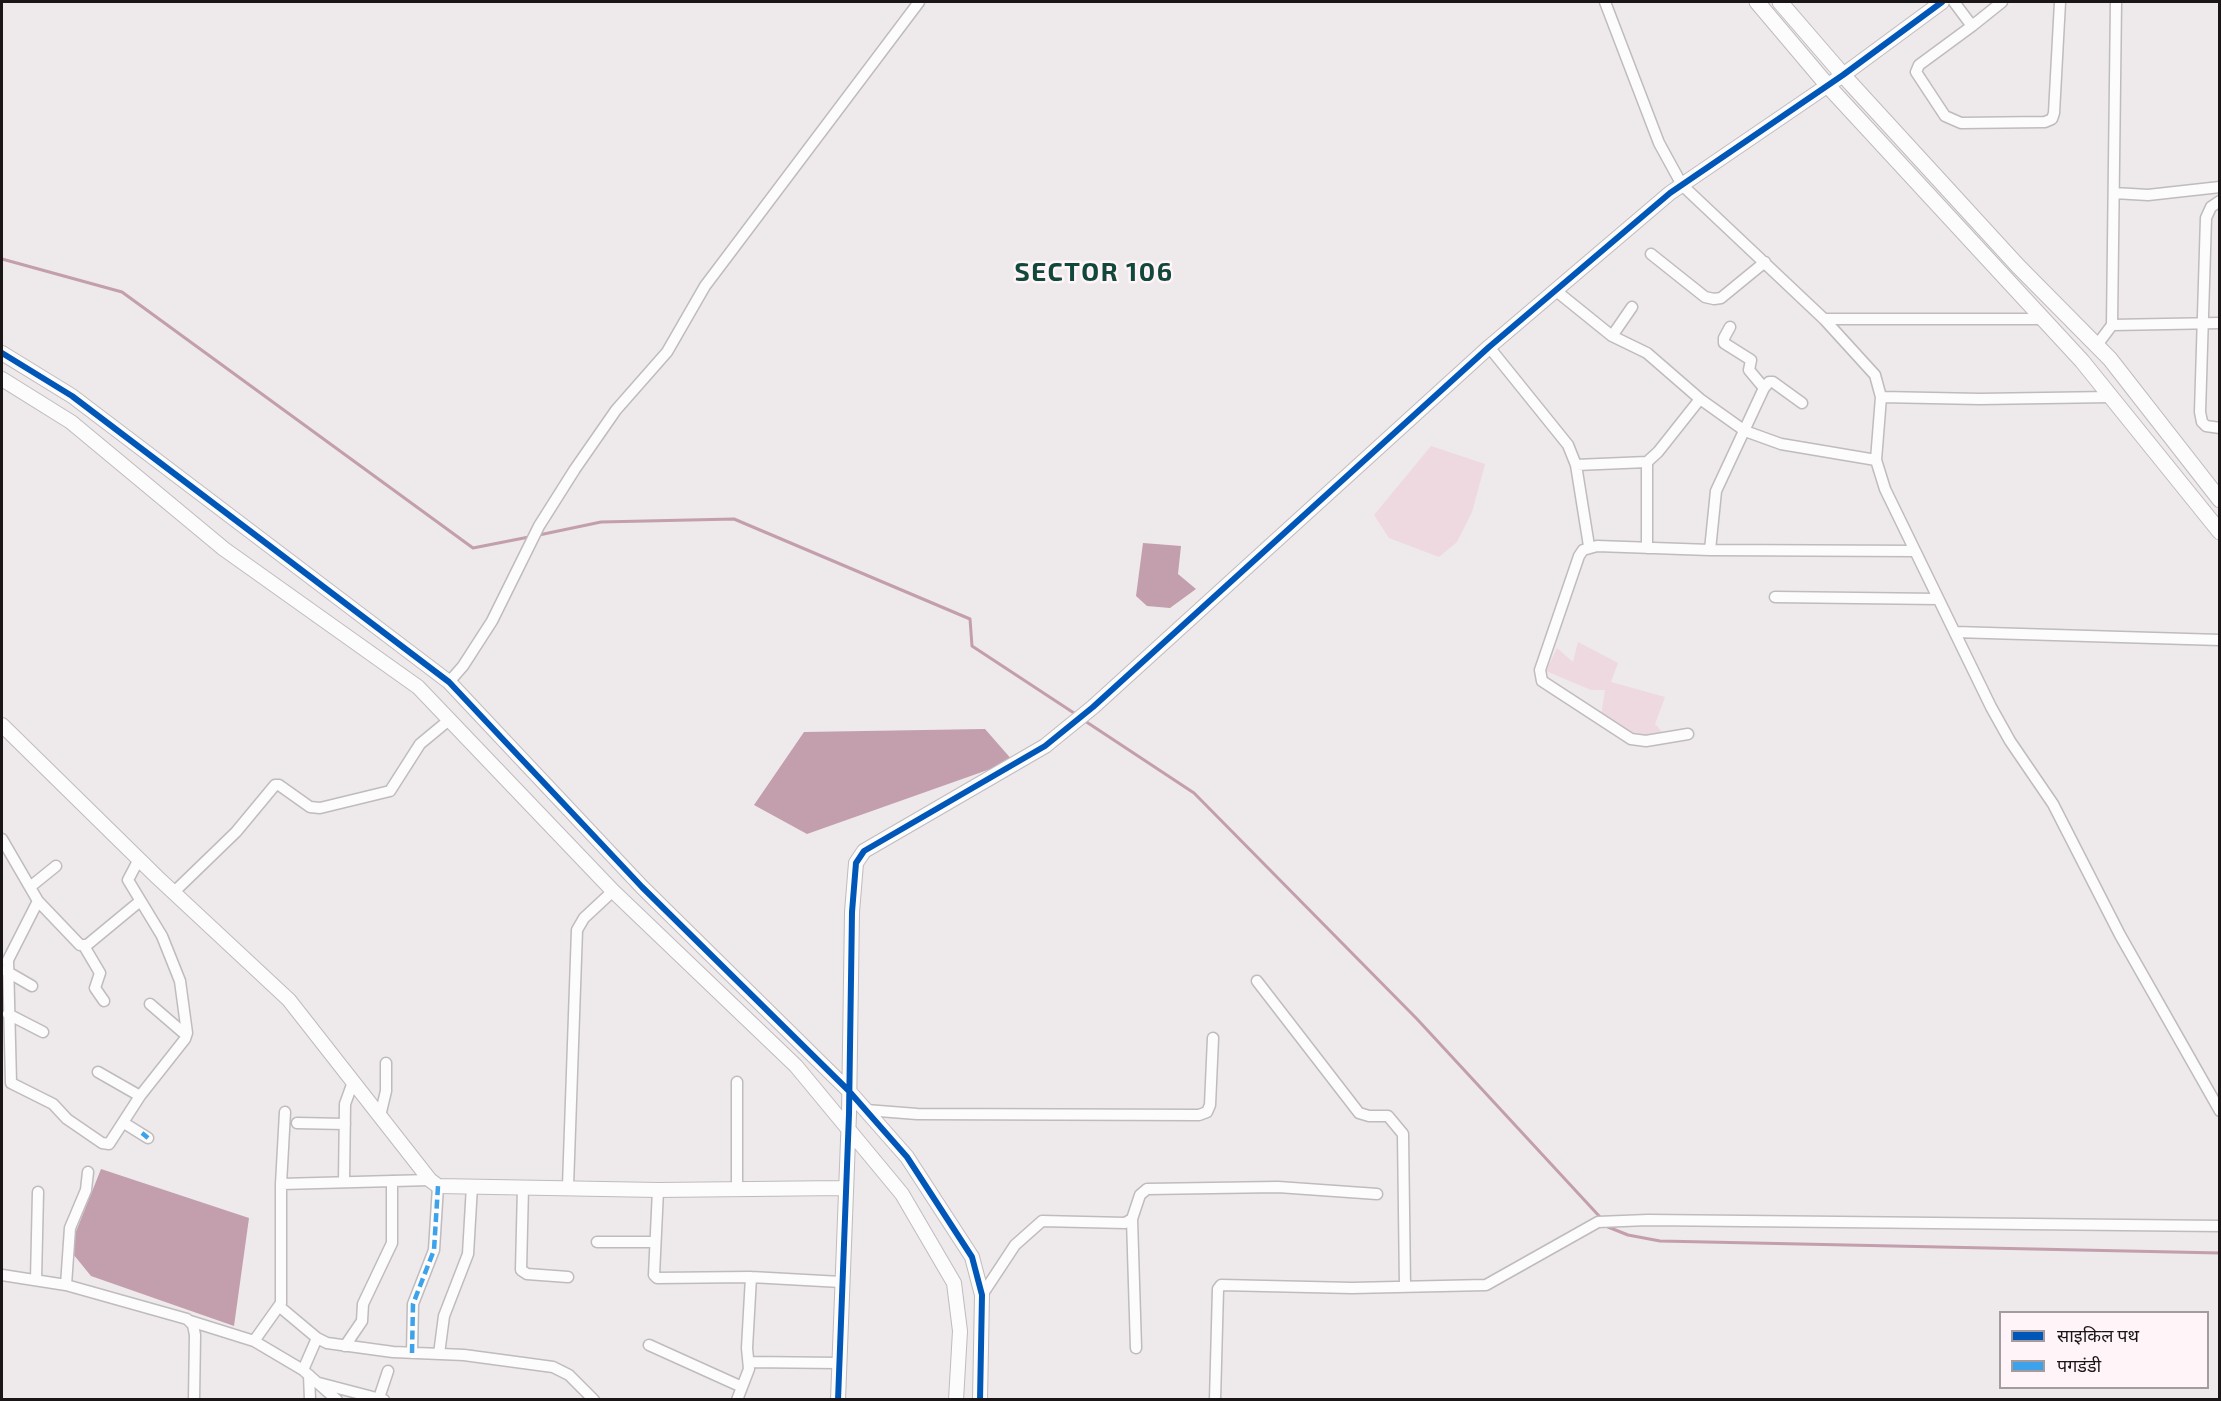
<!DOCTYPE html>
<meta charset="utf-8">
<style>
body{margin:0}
#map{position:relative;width:2221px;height:1401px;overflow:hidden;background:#eee9eb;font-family:"Exo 2","Noto Sans Devanagari",sans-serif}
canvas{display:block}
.frame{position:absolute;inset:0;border:3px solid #1a1618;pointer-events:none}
.legend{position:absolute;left:1999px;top:1311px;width:210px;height:78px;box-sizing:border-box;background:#fff4f7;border:2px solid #a39b9e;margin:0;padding:8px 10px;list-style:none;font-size:18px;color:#1a1618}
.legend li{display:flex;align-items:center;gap:12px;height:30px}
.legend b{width:30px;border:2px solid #a39b9e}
</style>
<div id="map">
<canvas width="2221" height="1401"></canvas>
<div class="frame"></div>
<ul class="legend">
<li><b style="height:8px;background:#0057b8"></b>साइकिल पथ</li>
<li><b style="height:8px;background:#3da2ea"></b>पगडंडी</li>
</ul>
</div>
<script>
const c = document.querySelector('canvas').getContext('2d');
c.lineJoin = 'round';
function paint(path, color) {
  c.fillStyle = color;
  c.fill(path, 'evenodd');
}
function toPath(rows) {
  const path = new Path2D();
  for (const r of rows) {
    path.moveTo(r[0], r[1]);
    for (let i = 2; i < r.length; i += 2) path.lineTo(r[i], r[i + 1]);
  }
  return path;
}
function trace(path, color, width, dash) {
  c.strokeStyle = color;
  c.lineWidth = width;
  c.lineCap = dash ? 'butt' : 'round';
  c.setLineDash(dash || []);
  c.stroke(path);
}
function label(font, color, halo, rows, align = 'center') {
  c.font = font + ' "Exo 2",sans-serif';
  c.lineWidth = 5;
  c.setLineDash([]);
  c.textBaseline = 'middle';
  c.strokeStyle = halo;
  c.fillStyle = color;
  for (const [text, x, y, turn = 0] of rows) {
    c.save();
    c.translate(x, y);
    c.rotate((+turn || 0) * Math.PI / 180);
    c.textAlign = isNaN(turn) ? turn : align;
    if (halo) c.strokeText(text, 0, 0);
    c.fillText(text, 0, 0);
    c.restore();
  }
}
paint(toPath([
 [1431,446,1485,464,1472,512,1457,542,1439,557,1389,538,1374,515],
 [1578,642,1618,663,1611,682,1665,697,1655,724,1662,732,1642,737,1617,728,1601,716,1605,690,1591,690,1546,671,1557,648,1573,662]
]), '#eed9e1');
paint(toPath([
 [1143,543,1181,546,1178,574,1196,589,1170,608,1147,606,1136,596],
 [985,729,1013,761,807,834,754,805,804,732],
 [101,1169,249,1218,234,1326,91,1276,69,1249]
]), '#c39eac');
trace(toPath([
 [2,259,122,292,473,548,529,537],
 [539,535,601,522,734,519,970,619,972,646,1077,715],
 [1085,721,1194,793,1417,1019,1600,1217],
 [1608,1227,1628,1235,1660,1241,2220,1253]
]), '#c39eac', 3);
const minor = toPath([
 [1605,2,1659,143,1682,185,1824,319,1875,375,1881,397,1876,460,1885,489,1991,707,2010,741,2053,804,2120,935,2220,1111],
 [1954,2,1972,26,2002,2],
 [1972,26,1919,65,1916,72,1945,116,1961,123,2045,122,2052,119,2054,113,2060,2],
 [2114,193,2148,195,2220,187],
 [2220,201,2211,207,2206,218,2200,412,2202,422,2206,426,2220,428],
 [1651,254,1705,297,1714,299,1721,298,1765,262],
 [1555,290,1612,336,1647,353,1700,399,1745,431,1781,444,1876,460],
 [1824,319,2043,319],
 [2112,325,2220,323],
 [1730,327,1724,338,1724,343,1751,360,1749,370,1764,388],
 [1612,336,1632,307],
 [2097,345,2112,325,2116,2],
 [1489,347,1568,445,1576,465,1589,546],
 [1881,397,1980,399,2110,397],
 [1647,462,1647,548],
 [1576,465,1647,462,1658,452,1700,399],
 [1710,550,1716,491,1764,388,1769,382,1773,382,1802,403],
 [1775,597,1938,599],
 [1955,632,2220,640],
 [449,682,463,666,492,621,539,526,575,469,616,410,667,352,705,286,919,2],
 [1688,734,1646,741,1631,739,1542,681,1540,670,1579,556,1583,550,1597,546,1710,550,1915,551],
 [2,839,38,901,80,945,87,945,139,902],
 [30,887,56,866],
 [174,892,236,832,275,785,279,785,310,807,320,808,390,791,420,744,449,720],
 [38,901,8,960,11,1083,53,1104,67,1119,102,1143,109,1144,140,1096,185,1039,187,1033,180,981,162,936,128,880,139,859],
 [84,946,100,973,95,988,104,1001],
 [6,971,32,986],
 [1257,981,1359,1113,1369,1116,1388,1116,1403,1134,1405,1287],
 [150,1004,186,1035],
 [8,1014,43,1032],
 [98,1072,140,1096],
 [737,1082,737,1189],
 [866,1110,917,1114,1199,1115,1207,1112,1210,1105,1213,1038],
 [380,1116,386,1091,386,1063],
 [124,1123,148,1138],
 [297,1123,345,1124],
 [344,1182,345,1104,353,1082],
 [281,1184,430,1180],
 [568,1186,577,930,584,918,613,891],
 [523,1187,521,1270,527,1274,568,1277],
 [658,1190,654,1275,657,1278,751,1277,841,1282],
 [1132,1219,1136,1348],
 [597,1242,655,1242],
 [2,1275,66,1285,187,1319,193,1325,195,1335,194,1400],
 [36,1280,38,1192],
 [66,1285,70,1228,86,1190,88,1172],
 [982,1295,1015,1245,1042,1221,1125,1223,1132,1219,1140,1195,1147,1189,1278,1187,1377,1194],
 [280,1307,317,1338,327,1343,393,1352,464,1355,553,1367,569,1375,594,1400],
 [190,1321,254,1341,303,1370,337,1400],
 [254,1341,281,1303,281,1184,285,1112],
 [649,1345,742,1387],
 [345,1346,362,1321,363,1304,392,1243,392,1181],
 [412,1353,413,1304,434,1250,438,1186],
 [439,1354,444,1316,468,1254,472,1186],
 [749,1362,838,1363],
 [303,1370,317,1338],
 [309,1375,310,1400],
 [319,1383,384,1400],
 [379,1398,388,1371],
 [737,1400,749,1369,747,1348,751,1277],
 [1215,1400,1218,1289,1221,1285,1352,1288,1486,1285,1598,1222,1648,1220,2220,1226]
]);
const tertiary = toPath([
 [2,353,72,396,449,682,642,887,848,1090,907,1157,972,1257,982,1295,980,1400],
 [2,379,71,422,224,549,418,687,613,891,796,1066,902,1194,954,1283,960,1331,956,1400],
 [2,725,157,877,289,1000,430,1180,438,1186,658,1190,844,1188],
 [838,1400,849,1114,852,912,856,863,864,851,1045,746,1093,707,1489,347,1670,193,1843,75,1942,2]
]);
const secondary = toPath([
 [1757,2,1828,86,2082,361,2220,532],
 [1780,2,1843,75,2018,266,2110,359,2220,500]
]);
trace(minor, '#c0bbbd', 13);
trace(tertiary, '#c0bbbd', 16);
trace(secondary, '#c0bbbd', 17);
trace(minor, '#fcfcfc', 10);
trace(tertiary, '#fcfcfc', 14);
trace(secondary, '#fcfcfc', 15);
trace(toPath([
 [142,1133,148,1138],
 [412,1353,413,1304,434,1250,438,1186]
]), '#3da2ea', 4.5, [9, 4.5]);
trace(toPath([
 [2,353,72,396,449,682,642,887,848,1090,907,1157,972,1257,982,1295,980,1400],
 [838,1400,849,1114,852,912,856,863,864,851,1045,746,1093,707,1489,347,1670,193,1843,75,1942,2]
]), '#0057b8', 6);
c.letterSpacing = '1.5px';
label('bold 26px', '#11483b', '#fff4f7', [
 ["SECTOR 106",1094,272]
]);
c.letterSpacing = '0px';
</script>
